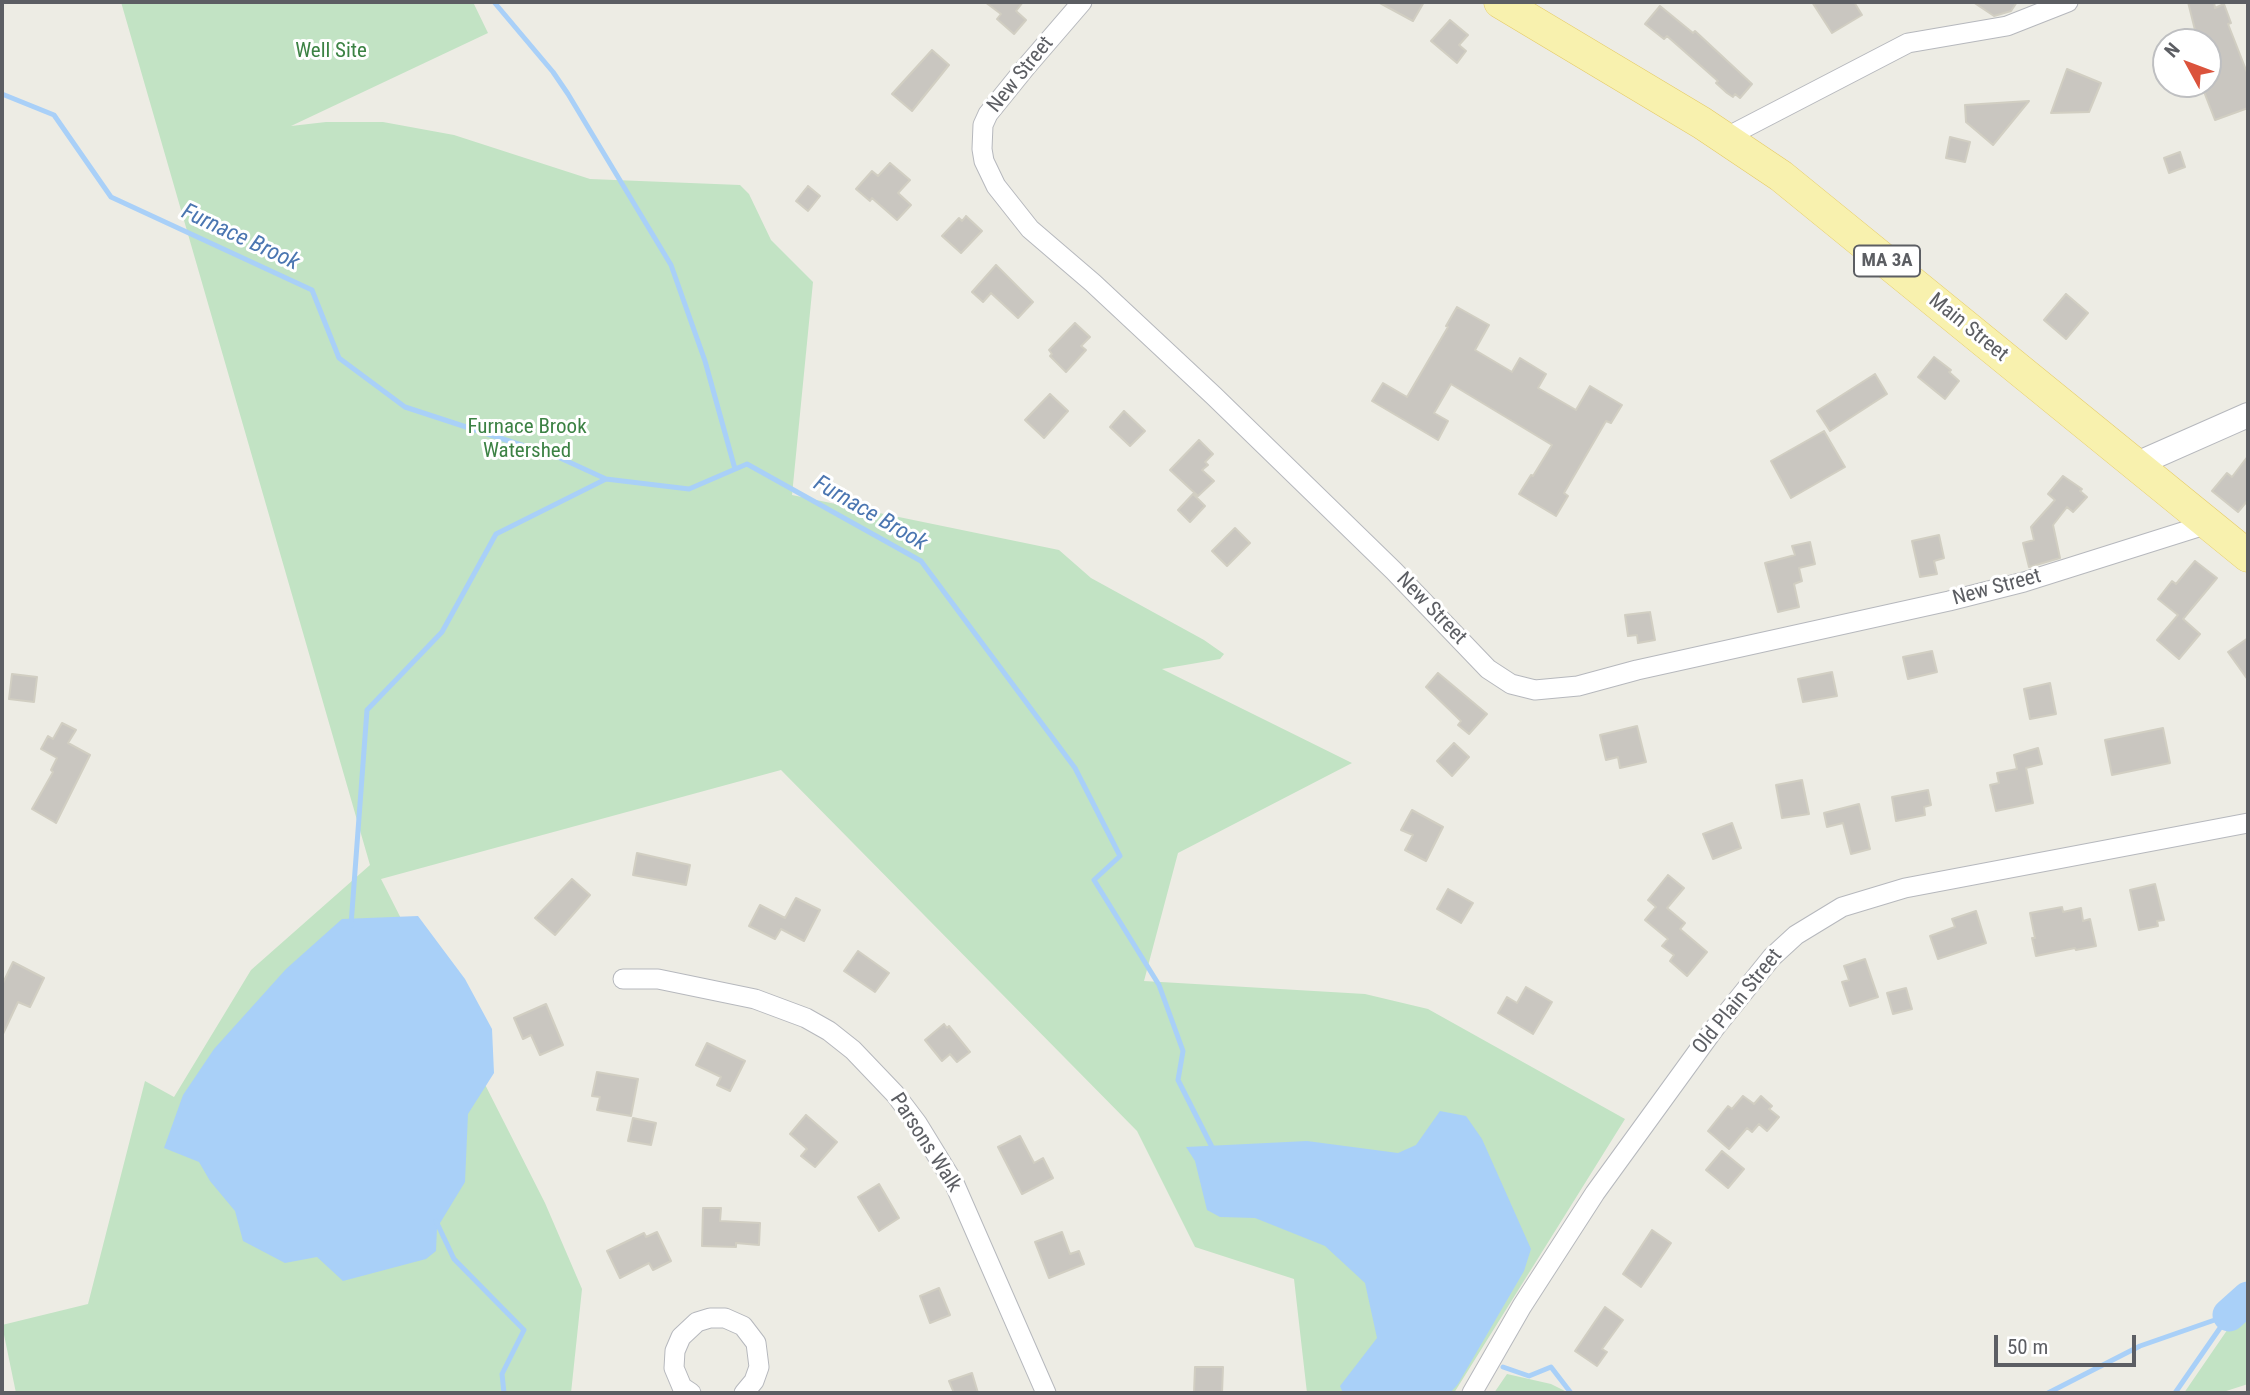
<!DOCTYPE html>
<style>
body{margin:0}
#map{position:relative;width:2250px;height:1395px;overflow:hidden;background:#edece4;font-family:"Roboto Condensed",sans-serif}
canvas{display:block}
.frame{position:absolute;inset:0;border:4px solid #5c5e63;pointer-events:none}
.north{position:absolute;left:2152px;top:28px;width:70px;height:70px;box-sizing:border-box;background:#fff;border:2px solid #bebfc1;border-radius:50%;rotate:311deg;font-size:19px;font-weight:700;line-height:28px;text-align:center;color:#5c5e63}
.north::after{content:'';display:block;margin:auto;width:24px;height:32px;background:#db533c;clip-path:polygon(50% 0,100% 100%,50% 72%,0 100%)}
.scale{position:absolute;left:1994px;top:1335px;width:142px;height:32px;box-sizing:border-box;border:4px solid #5c5e63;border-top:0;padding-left:9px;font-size:21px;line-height:24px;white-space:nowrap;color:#5c5e63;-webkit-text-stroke:5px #fff;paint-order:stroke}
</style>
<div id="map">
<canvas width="2250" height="1395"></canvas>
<div class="frame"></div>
<div class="north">N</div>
<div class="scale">50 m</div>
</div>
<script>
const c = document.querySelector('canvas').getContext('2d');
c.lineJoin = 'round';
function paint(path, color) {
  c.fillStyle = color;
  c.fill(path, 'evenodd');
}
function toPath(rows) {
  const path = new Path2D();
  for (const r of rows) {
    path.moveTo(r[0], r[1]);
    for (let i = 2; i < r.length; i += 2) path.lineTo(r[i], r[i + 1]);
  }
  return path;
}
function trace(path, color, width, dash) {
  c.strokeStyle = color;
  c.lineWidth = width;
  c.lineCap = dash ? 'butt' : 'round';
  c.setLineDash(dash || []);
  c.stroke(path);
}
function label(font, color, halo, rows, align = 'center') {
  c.font = font + ' "Roboto Condensed",sans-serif';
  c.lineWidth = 6;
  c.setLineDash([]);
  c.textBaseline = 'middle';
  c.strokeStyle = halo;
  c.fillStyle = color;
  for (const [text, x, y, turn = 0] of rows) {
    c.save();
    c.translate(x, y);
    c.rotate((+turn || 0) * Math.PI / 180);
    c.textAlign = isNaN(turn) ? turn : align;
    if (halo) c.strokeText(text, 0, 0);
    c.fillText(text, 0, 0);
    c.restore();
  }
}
paint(toPath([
 [121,2,473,2,488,33,291,126,326,122,383,122,454,135,590,179,740,185,749,194,771,240,813,282,792,495,1059,550,1091,578,1204,640,1224,654,1220,659,1162,669,1352,763,1178,853,1144,981,1365,994,1428,1009,1625,1119,1454,1393,1307,1393,1294,1279,1195,1247,1137,1131,781,770,381,879,545,1203,582,1289,571,1393,16,1393,2,1325,88,1304,145,1081,174,1097,251,970,370,865],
 [2248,1307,2248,1384,2220,1393,2184,1393,2232,1323],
 [1507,1374,1551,1384,1569,1393,1494,1393]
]), '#c2e3c4');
paint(toPath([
 [418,916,465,979,492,1029,494,1073,468,1114,465,1182,437,1228,436,1251,426,1259,343,1281,317,1257,285,1263,243,1241,235,1211,210,1181,199,1162,164,1148,183,1095,214,1049,286,969,342,919],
 [1440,1111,1466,1116,1482,1139,1531,1249,1524,1271,1458,1384,1450,1393,1343,1393,1340,1386,1377,1338,1365,1283,1325,1246,1255,1218,1220,1217,1207,1210,1195,1161,1186,1147,1307,1141,1398,1153,1416,1145]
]), '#a9d0f8');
trace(toPath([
 [494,2,553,72,568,94,671,265,705,361,735,469],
 [2,94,54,115,111,197,312,290,339,358,405,407,558,457,606,479,689,489,747,464,921,561,1075,768,1120,856,1094,880,1159,985,1183,1051,1178,1080,1214,1151],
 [351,925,367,710,442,632,496,534,606,479],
 [436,1221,454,1259,524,1330,502,1374,504,1393],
 [1503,1367,1529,1376,1551,1367,1571,1393],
 [2048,1393,2140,1346,2229,1315],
 [2175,1393,2229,1315]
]), '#a9d0f8', 5);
trace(toPath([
 [2229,1315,2248,1298]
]), '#a9d0f8', 33);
const building = toPath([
 [985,2,1023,2,1016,11,1026,20,1014,34,997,19,1001,14,985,2],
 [1378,2,1424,2,1413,21,1378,2],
 [1812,2,1854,2,1862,15,1832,33,1812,2],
 [1973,2,2017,2,2011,11,1994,16,1973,2],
 [2188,2,2214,2,2215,8,2224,4,2231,23,2228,24,2248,75,2248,108,2215,120,2201,84,2208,84,2208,42,2198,42,2188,2],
 [1660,6,1693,33,1695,31,1752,84,1740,98,1735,94,1733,97,1727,93,1716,83,1718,81,1667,36,1664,39,1645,24,1660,6],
 [1450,20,1468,35,1459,45,1466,51,1457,63,1431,41,1450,20],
 [932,50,949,65,912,111,892,94,932,50],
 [2067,69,2101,83,2089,112,2051,113,2067,69],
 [2029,101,1993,145,1966,122,1965,105,2029,101],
 [1950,137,1970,142,1965,162,1946,158,1950,137],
 [2180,152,2185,167,2169,173,2164,158,2180,152],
 [890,163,910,180,898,193,911,205,897,220,872,198,870,201,856,189,872,171,878,176,890,163],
 [808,186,820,196,808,211,796,201,808,186],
 [966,216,982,231,961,253,942,236,959,218,962,221,966,216],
 [996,265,1033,302,1018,318,991,293,983,302,972,292,996,265],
 [2066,294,2088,313,2066,339,2044,320,2066,294],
 [1457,307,1489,325,1475,350,1512,372,1520,358,1546,374,1538,388,1576,410,1590,386,1622,405,1611,423,1606,421,1564,493,1568,496,1556,516,1519,494,1531,475,1533,476,1552,445,1451,384,1434,413,1448,421,1438,440,1372,401,1383,383,1407,397,1448,327,1446,326,1457,307],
 [1075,323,1090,337,1081,346,1086,350,1066,372,1050,356,1052,354,1049,350,1075,323],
 [1934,357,1951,370,1949,372,1959,381,1945,399,1918,377,1934,357],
 [1875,374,1887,394,1830,431,1817,411,1875,374],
 [1050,394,1068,411,1044,438,1025,420,1050,394],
 [1124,411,1145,431,1130,446,1110,427,1124,411],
 [1824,431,1845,467,1791,498,1771,461,1824,431],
 [1199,440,1213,454,1205,462,1208,465,1202,470,1214,481,1198,496,1170,470,1199,440],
 [2248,456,2248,500,2238,512,2212,491,2227,473,2232,477,2248,456],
 [2063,476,2082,489,2080,491,2087,497,2073,512,2067,507,2053,525,2060,558,2029,567,2023,543,2034,540,2031,527,2055,500,2048,494,2063,476],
 [1193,494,1205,506,1190,522,1178,510,1193,494],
 [1235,528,1250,543,1227,566,1212,551,1235,528],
 [1939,535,1944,558,1934,561,1937,574,1920,577,1912,541,1939,535],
 [1810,542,1815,564,1799,568,1802,581,1794,584,1799,607,1778,612,1765,563,1795,555,1792,546,1810,542],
 [2195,561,2217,578,2183,619,2200,634,2179,659,2157,640,2178,615,2158,599,2172,581,2176,584,2195,561],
 [1650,612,1655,640,1638,643,1637,635,1628,636,1625,615,1650,612],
 [2248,638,2248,680,2228,652,2248,638],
 [1932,651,1937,672,1908,679,1903,657,1932,651],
 [1832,672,1837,696,1803,702,1798,679,1832,672],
 [1438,673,1487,714,1469,734,1458,725,1461,721,1426,687,1438,673],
 [12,674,37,677,34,702,9,699,12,674],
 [2050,683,2056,714,2030,719,2024,689,2050,683],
 [62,723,76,730,68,743,90,755,56,823,32,809,53,772,51,770,57,758,41,749,48,736,53,739,62,723],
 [1637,726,1646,762,1620,768,1618,757,1606,760,1600,735,1637,726],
 [2163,728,2170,763,2112,775,2105,740,2163,728],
 [1454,743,1469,757,1452,776,1437,761,1454,743],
 [2038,748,2042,764,2026,768,2033,803,1996,811,1990,785,1999,783,1997,773,2017,769,2014,755,2038,748],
 [1802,780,1809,814,1782,818,1776,785,1802,780],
 [1928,790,1931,805,1924,807,1925,815,1896,821,1892,797,1928,790],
 [1859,804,1870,849,1851,854,1843,823,1827,827,1824,813,1859,804],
 [1412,810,1443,827,1426,861,1405,850,1413,835,1401,830,1412,810],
 [1732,823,1741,848,1713,859,1703,834,1732,823],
 [637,853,690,865,686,885,633,875,637,853],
 [1668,875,1684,888,1667,908,1685,923,1680,929,1707,952,1687,976,1670,961,1674,955,1662,946,1668,939,1645,920,1656,907,1648,900,1668,875],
 [572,879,590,895,555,935,535,918,572,879],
 [2155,884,2164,920,2157,921,2158,926,2139,930,2130,890,2155,884],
 [1448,889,1473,903,1461,923,1437,909,1448,889],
 [796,898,820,910,804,941,781,929,775,939,749,926,760,905,785,918,796,898],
 [2062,907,2063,912,2081,908,2083,921,2090,919,2096,946,2076,950,2075,948,2036,956,2032,938,2035,938,2030,913,2062,907],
 [1976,911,1986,943,1938,959,1930,936,1955,927,1952,919,1976,911],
 [858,951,889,973,875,992,844,971,858,951],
 [1865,959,1878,997,1850,1006,1842,982,1849,980,1844,966,1865,959],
 [13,962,44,978,30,1007,18,1002,2,1036,2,985,13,962],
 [1526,987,1552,1002,1533,1034,1498,1013,1507,997,1517,1003,1526,987],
 [1906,988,1912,1009,1893,1014,1887,993,1906,988],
 [546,1004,563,1045,540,1055,531,1035,523,1039,514,1018,546,1004],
 [944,1024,947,1028,949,1026,970,1052,957,1062,950,1054,942,1061,925,1040,944,1024],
 [707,1043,745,1061,730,1091,717,1085,721,1077,696,1065,707,1043],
 [597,1072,638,1079,631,1116,597,1110,600,1097,592,1096,597,1072],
 [1743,1096,1754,1104,1761,1096,1772,1106,1769,1109,1779,1117,1767,1131,1759,1124,1752,1132,1747,1128,1729,1149,1708,1131,1728,1106,1732,1109,1743,1096],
 [806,1115,837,1142,815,1167,801,1156,807,1149,790,1134,806,1115],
 [633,1118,656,1123,651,1145,628,1141,633,1118],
 [1020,1136,1034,1163,1043,1158,1053,1178,1022,1194,998,1147,1020,1136],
 [1722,1151,1744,1169,1728,1188,1706,1170,1722,1151],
 [879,1184,899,1218,879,1231,858,1197,879,1184],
 [703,1208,721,1208,720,1221,760,1223,759,1245,736,1243,736,1247,702,1246,703,1208],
 [1652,1230,1671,1243,1641,1287,1623,1274,1652,1230],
 [657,1232,671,1261,653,1270,649,1263,620,1278,607,1251,644,1233,646,1237,657,1232],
 [1062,1232,1070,1254,1079,1251,1084,1264,1049,1278,1035,1242,1062,1232],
 [939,1288,950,1315,930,1323,920,1296,939,1288],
 [1605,1307,1623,1320,1602,1349,1607,1352,1597,1366,1575,1351,1605,1307],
 [1195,1367,1223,1367,1222,1393,1194,1393,1195,1367],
 [972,1373,978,1393,954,1393,949,1381,972,1373]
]);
paint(building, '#c9c6c0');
trace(building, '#d1cec2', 2);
const minor = toPath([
 [1082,2,1026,67,988,114,983,125,982,149,984,161,996,186,1030,229,1093,283,1214,396,1394,571,1488,669,1511,684,1535,690,1578,686,1637,670,1949,601,2024,582,2208,524],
 [1725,138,1908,43,2007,26,2068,2],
 [623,979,658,979,755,999,806,1018,829,1031,853,1050,895,1094,917,1123,955,1185,1046,1393],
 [691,1393,682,1387,674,1368,675,1351,681,1337,697,1322,710,1318,725,1318,743,1326,756,1343,759,1367,754,1381,744,1393],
 [1472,1393,1522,1306,1595,1193,1714,1029,1772,957,1796,935,1842,907,1905,888,2248,823]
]);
const tertiary = toPath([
 [2137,464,2248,415]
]);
const primary = toPath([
 [1500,2,1702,123,1781,176,2248,556]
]);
trace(minor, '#b6b8bd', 21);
trace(tertiary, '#b6b8bd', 26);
trace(primary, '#e5ca64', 33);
trace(minor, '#fff', 19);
trace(tertiary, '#fff', 24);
trace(primary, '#f8f1ae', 32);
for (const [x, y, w] of [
 [1887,261,66]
]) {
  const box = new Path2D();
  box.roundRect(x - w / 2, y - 15.5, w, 31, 5);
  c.fillStyle = '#fff';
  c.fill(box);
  trace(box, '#5c5e63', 2);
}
label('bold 19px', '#5c5e63', null, [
 ["MA 3A",1887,261]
]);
label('21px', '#3c8244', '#fff', [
 ["Well Site",331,52],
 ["Furnace Brook",527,428],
 ["Watershed",527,452]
]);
label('21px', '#5c5e63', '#fff', [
 ["New Street",1021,75,-51],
 ["Main Street",1968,328,39],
 ["New Street",1997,588,-15],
 ["New Street",1431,609,46],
 ["Old Plain Street",1738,1002,-51],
 ["Parsons Walk",925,1143,57]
]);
label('italic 23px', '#4b76b1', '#fff', [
 ["Furnace Brook",240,238,25],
 ["Furnace Brook",870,514,30]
]);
</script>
